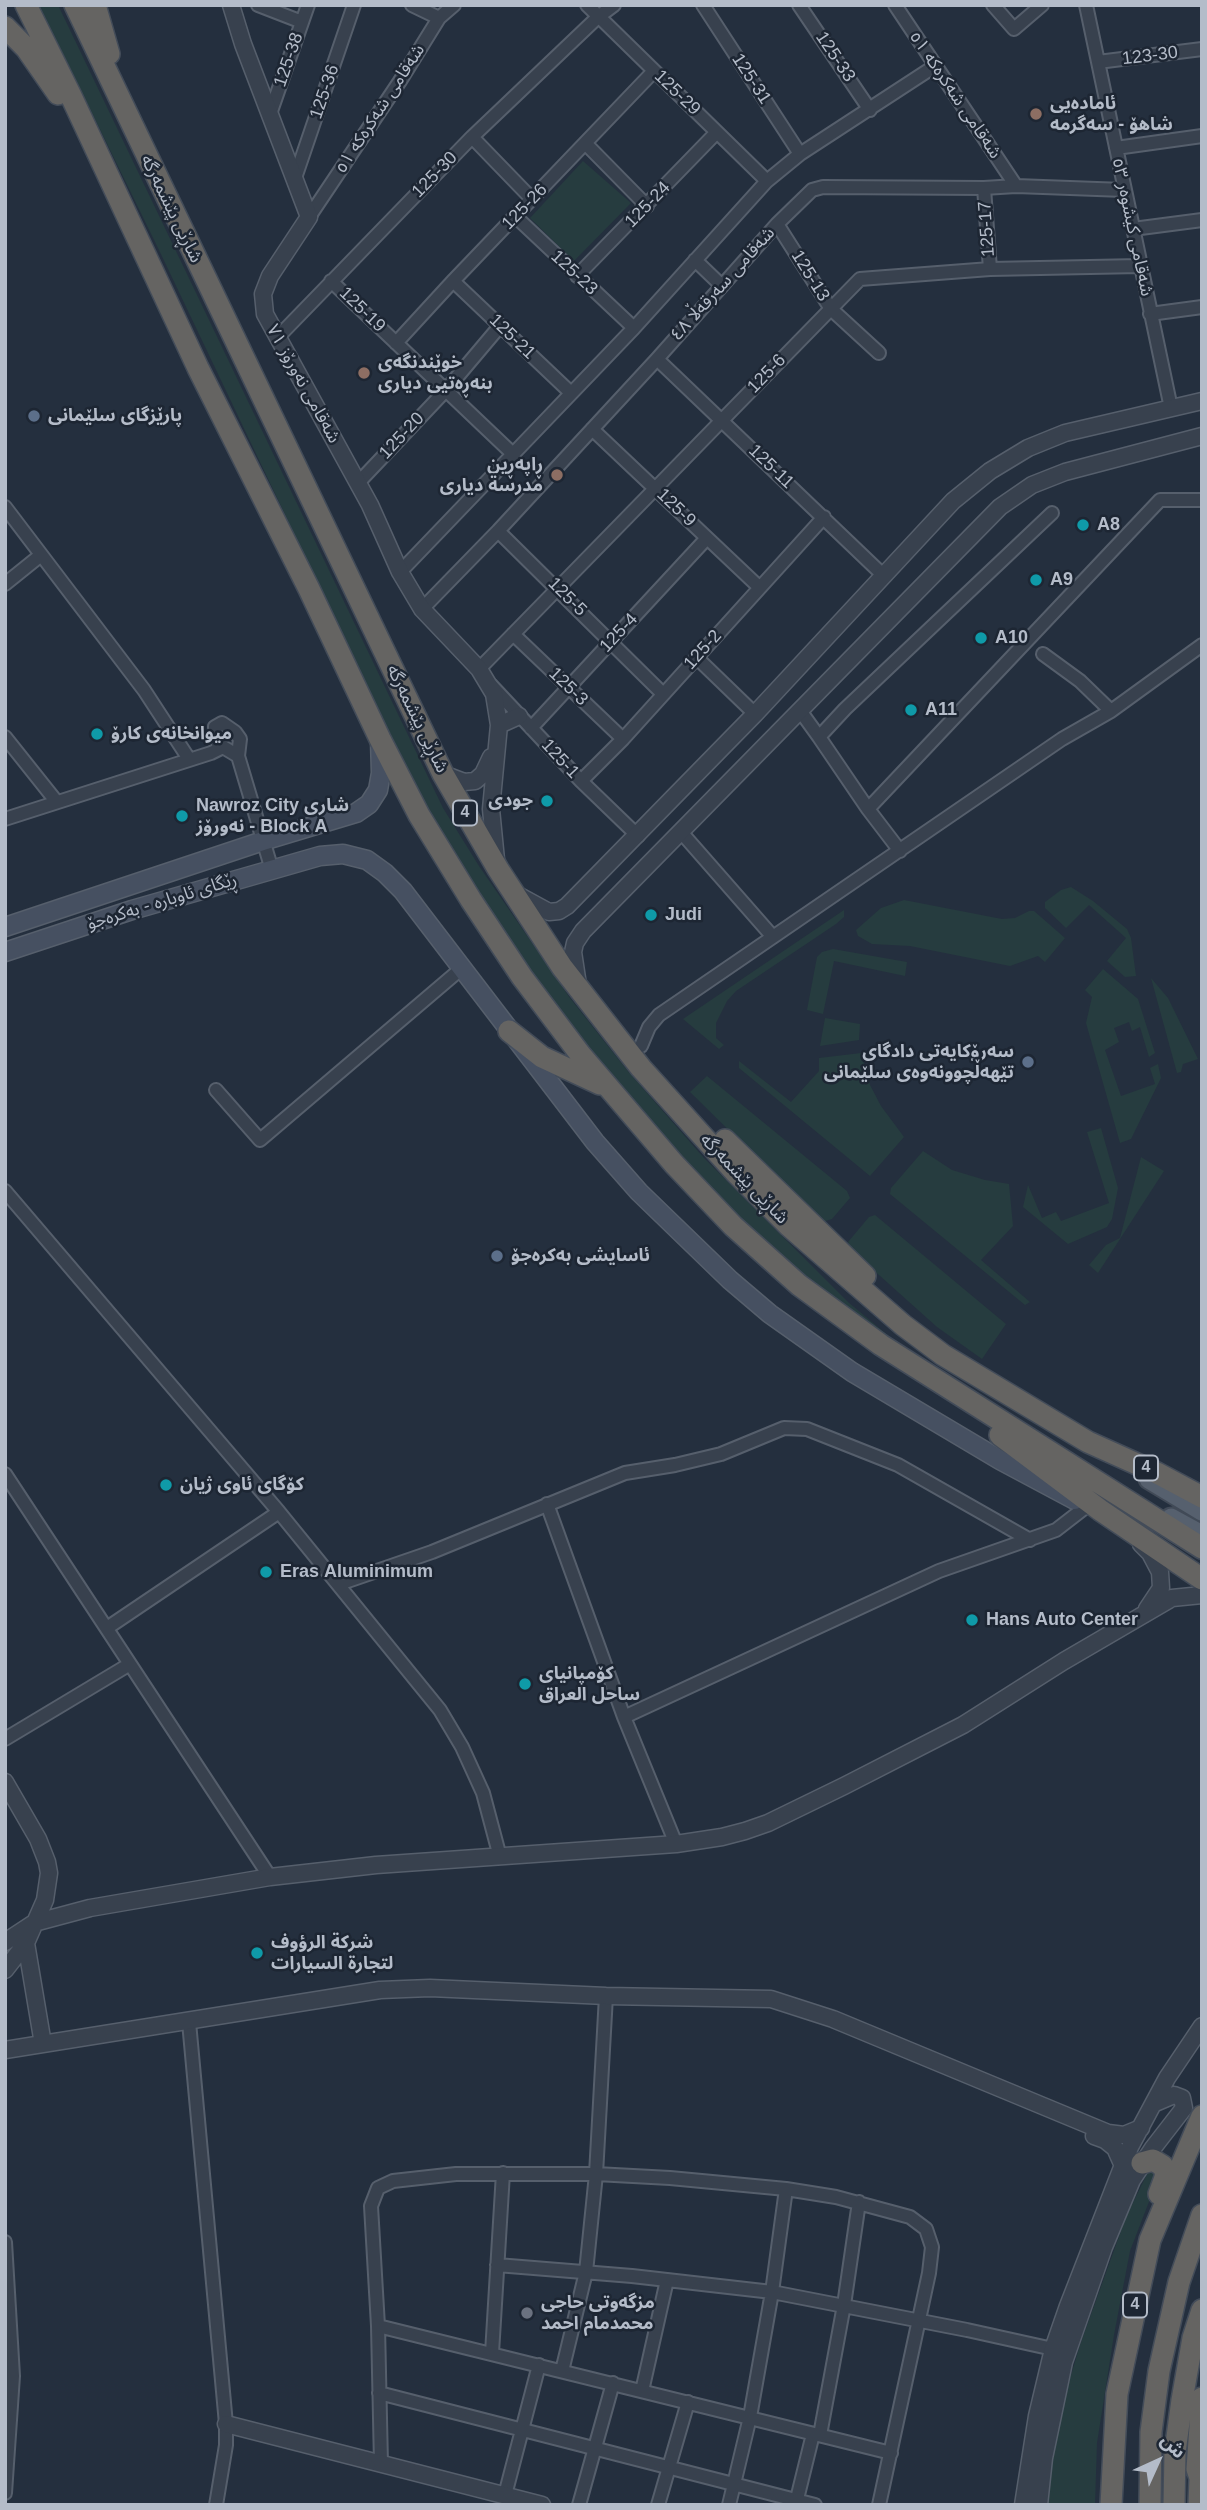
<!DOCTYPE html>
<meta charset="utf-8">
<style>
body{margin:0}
#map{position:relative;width:1207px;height:2510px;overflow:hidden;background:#242f3e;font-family:Arial,"Noto Sans Arabic",sans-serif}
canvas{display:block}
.frame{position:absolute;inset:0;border:7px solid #b4bcc9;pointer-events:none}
.north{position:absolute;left:1123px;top:2426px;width:70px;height:70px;-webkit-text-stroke:5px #1d2633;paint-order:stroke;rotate:45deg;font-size:19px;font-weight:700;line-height:28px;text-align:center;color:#b4bcc9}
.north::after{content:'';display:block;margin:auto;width:24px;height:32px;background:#b4bcc9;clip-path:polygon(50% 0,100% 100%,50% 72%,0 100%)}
</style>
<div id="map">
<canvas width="1207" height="2510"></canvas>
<div class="frame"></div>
<div class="north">ش</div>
</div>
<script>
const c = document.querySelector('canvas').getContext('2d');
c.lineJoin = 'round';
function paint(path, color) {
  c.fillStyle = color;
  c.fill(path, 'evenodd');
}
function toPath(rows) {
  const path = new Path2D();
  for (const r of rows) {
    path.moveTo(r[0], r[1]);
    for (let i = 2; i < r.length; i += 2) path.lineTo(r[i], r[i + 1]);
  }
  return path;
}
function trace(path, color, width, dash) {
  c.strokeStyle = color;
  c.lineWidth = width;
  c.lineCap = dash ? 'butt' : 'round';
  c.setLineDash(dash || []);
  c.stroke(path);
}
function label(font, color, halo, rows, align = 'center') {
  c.font = font + ' Arial,"Noto Sans Arabic",sans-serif';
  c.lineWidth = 5;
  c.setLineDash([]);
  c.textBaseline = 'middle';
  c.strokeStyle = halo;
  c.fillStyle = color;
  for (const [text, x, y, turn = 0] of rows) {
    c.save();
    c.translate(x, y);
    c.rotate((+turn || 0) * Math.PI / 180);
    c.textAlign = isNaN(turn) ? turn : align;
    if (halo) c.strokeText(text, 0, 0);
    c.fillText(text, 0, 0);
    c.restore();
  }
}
paint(toPath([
 [39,5,58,5,443,808,479,866,570,998,627,1070,704,1158,848,1302,890,1337,888,1341,800,1275,694,1173,582,1040,515,951,431,821,158,248],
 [583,161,631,203,574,261,530,218],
 [1071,887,1093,901,1127,929,1131,938,1136,976,1125,977,1107,961,1126,938,1089,905,1066,928,1045,908,1045,902,1061,890],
 [904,900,1002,919,1015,918,1029,911,1034,911,1065,938,1045,962,1038,956,1010,966,910,946,872,944,858,936,856,930,881,908],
 [844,910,844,917,836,924,736,991,727,1001,716,1023,716,1038,724,1045,719,1049,683,1019],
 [833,949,907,962,905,976,834,961,823,1014,807,1010,817,957,822,952],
 [1103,969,1138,999,1155,1053,1149,1057,1140,1027,1132,1031,1129,1022,1114,1028,1119,1042,1105,1050,1121,1096,1155,1084,1150,1068,1158,1064,1161,1078,1131,1139,1120,1143,1086,1023,1092,997,1085,990],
 [1151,978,1168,998,1198,1059,1183,1064,1181,1072,1177,1073],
 [825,1018,860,1024,859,1040,820,1046],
 [861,1053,870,1085,881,1106,904,1137,870,1176,739,1068,739,1061,791,1102,819,1071,819,1058],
 [707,1076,847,1191,850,1198,832,1219,822,1222,690,1092],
 [1101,1128,1118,1188,1112,1219,1107,1227,1068,1244,1023,1207,1028,1185,1042,1218,1056,1212,1061,1221,1109,1203,1087,1132],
 [923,1151,952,1170,985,1180,1009,1184,1013,1226,981,1260,1030,1302,1025,1305,890,1194,891,1188],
 [1141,1157,1164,1171,1098,1273,1089,1265,1106,1245,1120,1238],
 [875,1215,1006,1324,982,1359,937,1327,850,1249,848,1242,869,1217],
 [1150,2172,1157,2175,1157,2181,1130,2251,1114,2335,1097,2443,1095,2505,1046,2505,1060,2412,1080,2345,1126,2217,1147,2174]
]), '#263c3f');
const minor = toPath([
 [258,5,302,22],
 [412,5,439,18],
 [587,5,767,181],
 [703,5,800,154],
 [799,5,870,110],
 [895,5,1016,186],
 [993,5,1014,29,1042,5],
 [1086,5,1171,408],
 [1098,62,1202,49],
 [270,114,308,5],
 [472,137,532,199],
 [585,143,647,206],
 [1116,148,1202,136],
 [295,178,354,5],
 [984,188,990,269],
 [309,217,400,81,439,18,454,5],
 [516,217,634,328],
 [777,224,831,309,879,353],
 [1133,229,1202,220],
 [695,260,721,285],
 [577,276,717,132],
 [331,281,514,455],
 [453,281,571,393],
 [1150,314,1202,307],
 [277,338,472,137,598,17,614,5],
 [396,343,453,281,654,71],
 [657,359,884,576],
 [592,429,759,587],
 [358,483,446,390,500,326],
 [5,507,144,690,189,759],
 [498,531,663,694],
 [400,572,634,328,767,181,800,154,935,66],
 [5,584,41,555],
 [422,609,498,531,657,359,777,224,812,190,823,187,984,188,1016,186,1124,190],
 [513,634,623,739],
 [696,657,755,714],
 [479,669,860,279,990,269,1140,266],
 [491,685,581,781,638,836],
 [1111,711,1202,645],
 [801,712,819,737,845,709,1052,513],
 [531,728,707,538],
 [5,737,56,801],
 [819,737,868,809,900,851],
 [238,756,218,744,215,727,222,723,235,732,240,739,238,756,272,870],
 [581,781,623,739,824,517],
 [868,809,1160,500,1202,500],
 [5,819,211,753,223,747],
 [681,832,773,937],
 [641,1046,649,1027,659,1015,1062,739,1111,711,1080,681,1043,654],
 [216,1090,260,1140,462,968],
 [5,1191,279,1512,440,1710,462,1747,483,1793,500,1857],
 [5,1474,270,1877],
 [547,1504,624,1717,676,1844],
 [339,1584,432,1552,625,1473,675,1465,721,1454,784,1428,807,1429,898,1465,1030,1540],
 [107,1628,279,1512],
 [624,1717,939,1571,1056,1530,1087,1506],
 [5,1739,130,1664],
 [189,2022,226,2424,226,2445,216,2505],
 [5,2242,13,2376,5,2493],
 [497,2265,632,2276,772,2292,967,2330,1053,2349],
 [378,2326,891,2453],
 [492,2353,503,2173],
 [562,2371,586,2272,596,2174,606,1996],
 [642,2391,667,2280],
 [379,2393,815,2505],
 [820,2435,844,2305,859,2202],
 [381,2464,378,2326,371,2206,378,2188,393,2181,456,2174,596,2174,670,2178,786,2189,836,2197,910,2217,926,2229,932,2247,929,2273,879,2505],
 [505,2495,539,2365],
 [797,2499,813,2434],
 [579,2505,613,2383],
 [658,2505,688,2402],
 [729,2505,750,2417,772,2292,786,2189]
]);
const tertiary = toPath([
 [231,5,243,44,309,217,270,276,263,294,265,314,370,505,400,572,422,609,479,669,494,694,499,725,491,809,496,860],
 [499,725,519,716],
 [443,774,464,782,475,781,483,774,491,757],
 [516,894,549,912,559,911,567,906,755,714,953,501,990,471,1028,448,1065,433,1202,401],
 [578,985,573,952,575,943,583,931,1000,507,1032,485,1065,472,1202,436],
 [1141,1544,1150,1553,1160,1572,1161,1588,1147,1609],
 [5,1782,38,1839,47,1862,49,1873,45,1900,26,1943,5,1970],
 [5,1942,34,1923,90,1908,270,1877,376,1865,676,1844,722,1837,745,1831,768,1823,844,1786,963,1725,1064,1661,1172,1598,1202,1595],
 [26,1943,43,2044],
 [5,2050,380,1990,430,1988,606,1996,771,1999,833,2019,1108,2133,1124,2135,1141,2128],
 [1094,2136,1105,2140,1115,2148,1123,2166],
 [226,2424,542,2505],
 [1023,2505,1037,2416,1053,2349,1068,2306,1130,2147,1167,2078,1202,2026],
 [1039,2505,1044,2458,1064,2362,1104,2247,1132,2180,1153,2148,1184,2108,1182,2098,1174,2095,1153,2104]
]);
const secondary = toPath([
 [5,927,263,841,356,813,369,804,378,790,381,773,380,739],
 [5,952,132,910,320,856,343,854,367,860,385,873,403,891,595,1142,639,1192,730,1280,770,1314,852,1372,1000,1460,1075,1500]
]);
const primary = toPath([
 [1149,1479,1202,1511],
 [1171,1518,1202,1535]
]);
const trunk = toPath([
 [26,5,71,96,198,368,309,589,380,739,419,815,471,900,522,977,580,1054,674,1164,733,1226,799,1285,881,1345,1202,1548],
 [75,5,443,774,498,869,562,967,641,1068,735,1172,789,1226,903,1325,943,1355,1088,1442,1157,1473,1202,1497],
 [95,5,109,54],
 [5,27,26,48,58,94],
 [509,1031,542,1057,600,1084],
 [725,1140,865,1276],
 [1000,1435,1100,1510,1202,1579],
 [1142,2163,1153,2160,1163,2166,1166,2175,1159,2194],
 [1111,2505,1117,2394,1150,2240,1202,2116],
 [1150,2505,1151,2432,1159,2371,1179,2282,1202,2215],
 [1174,2505,1175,2452,1182,2400,1193,2338,1202,2310],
 [1199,2505,1200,2478,1197,2469,1202,2398]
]);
trace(minor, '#565f6c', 16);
trace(tertiary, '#565f6c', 19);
trace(secondary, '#565f6c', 21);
trace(primary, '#414a57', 23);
trace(trunk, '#434c59', 24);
trace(minor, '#38414e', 12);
trace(tertiary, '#38414e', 16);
trace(secondary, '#465061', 18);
trace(primary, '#56606e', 19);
trace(trunk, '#656462', 21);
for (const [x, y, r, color] of [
 [1036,114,7,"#8d6e63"],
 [364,373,7,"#8d6e63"],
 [34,416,7,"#5c6f8a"],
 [557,475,7,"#8d6e63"],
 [1083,525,7,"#0f9aa8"],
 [1036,580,7,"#0f9aa8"],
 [981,638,7,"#0f9aa8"],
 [911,710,7,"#0f9aa8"],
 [97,734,7,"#0f9aa8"],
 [547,801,7,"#0f9aa8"],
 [182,816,7,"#0f9aa8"],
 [651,915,7,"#0f9aa8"],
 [1028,1062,7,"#5c6f8a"],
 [497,1256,7,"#5c6f8a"],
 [166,1485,7,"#0f9aa8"],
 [266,1572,7,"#0f9aa8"],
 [972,1620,7,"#0f9aa8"],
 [525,1684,7,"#0f9aa8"],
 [257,1953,7,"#0f9aa8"],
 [527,2313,7,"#6b7280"]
]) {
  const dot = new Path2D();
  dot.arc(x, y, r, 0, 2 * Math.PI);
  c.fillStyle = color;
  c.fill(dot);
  trace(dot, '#1d2633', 2.5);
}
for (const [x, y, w] of [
 [465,813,24],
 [1146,1468,24],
 [1135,2305,24]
]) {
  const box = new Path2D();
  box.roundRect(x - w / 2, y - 12.5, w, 25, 5);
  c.fillStyle = '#1d2633';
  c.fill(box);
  trace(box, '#b4bcc9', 2);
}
label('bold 16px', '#b4bcc9', null, [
 ["4",465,813],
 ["4",1146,1468],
 ["4",1135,2305]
]);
label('18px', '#b4bcc9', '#1d2633', [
 ["123-30",1150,56,-7],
 ["125-33",835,57,56],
 ["125-38",289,60,-71],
 ["125-31",751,79,57],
 ["125-36",325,92,-71],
 ["125-29",677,93,44],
 ["شەقامی شەکرەکە ٥١",955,95,56],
 ["شەقامی شەکرەکە ٥١",380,109,-57],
 ["125-30",435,175,-46],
 ["125-24",648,205,-46],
 ["125-26",525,207,-46],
 ["شاڕێی پێشمەرگە",171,209,64],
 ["شەقامی کیشوەر ٥٣",1132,227,78],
 ["125-17",987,229,-94],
 ["125-23",574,273,43],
 ["125-13",810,276,58],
 ["شەقامی سەرقەڵا ٤٨",723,284,-48],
 ["125-19",362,310,44],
 ["125-21",512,337,44],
 ["125-6",767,374,-46],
 ["شەقامی نەورۆز ٧١",303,384,61],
 ["125-20",402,436,-47],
 ["125-11",771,467,44],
 ["125-9",676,508,44],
 ["125-5",567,597,45],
 ["125-4",619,633,-47],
 ["125-2",703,650,-48],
 ["125-3",568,687,44],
 ["شاڕێی پێشمەرگە",417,719,64],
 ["125-1",560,759,47],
 ["ڕێگای ئاوبارە - بەکرەجۆ",162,902,-17],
 ["شاڕێی پێشمەرگە",744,1179,46]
]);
label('bold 18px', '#b4bcc9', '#1d2633', [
 ["ئامادەیی",1050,104],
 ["شاهۆ - سەگرمە",1050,125],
 ["خوێندنگەی",378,363],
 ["بنەڕەتیی دیاری",378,384],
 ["پارێزگای سلێمانی",48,416],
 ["ڕاپەڕین",543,465,"right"],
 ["مدرسة ديارى",543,486,"right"],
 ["A8",1097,525],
 ["A9",1050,580],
 ["A10",995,638],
 ["A11",925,710],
 ["میوانخانەی کارۆ",111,734],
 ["جودی",533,801,"right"],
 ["Nawroz City شاری",196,806],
 ["نەورۆز - Block A",196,827],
 ["Judi",665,915],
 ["سەرۆکایەتی دادگای",1014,1052,"right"],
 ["تێهەڵچوونەوەی سلێمانی",1014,1073,"right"],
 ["ئاسایشی بەکرەجۆ",511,1256],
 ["کۆگای ئاوی ژیان",180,1485],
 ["Eras Aluminimum",280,1572],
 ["Hans Auto Center",986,1620],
 ["کۆمپانیای",539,1674],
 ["ساحل العراق",539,1695],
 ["شركة الرؤوف",271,1943],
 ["لتجارة السيارات",271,1964],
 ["مزگەوتی حاجی",541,2303],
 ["محمدمام احمد",541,2324]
], 'left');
</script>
